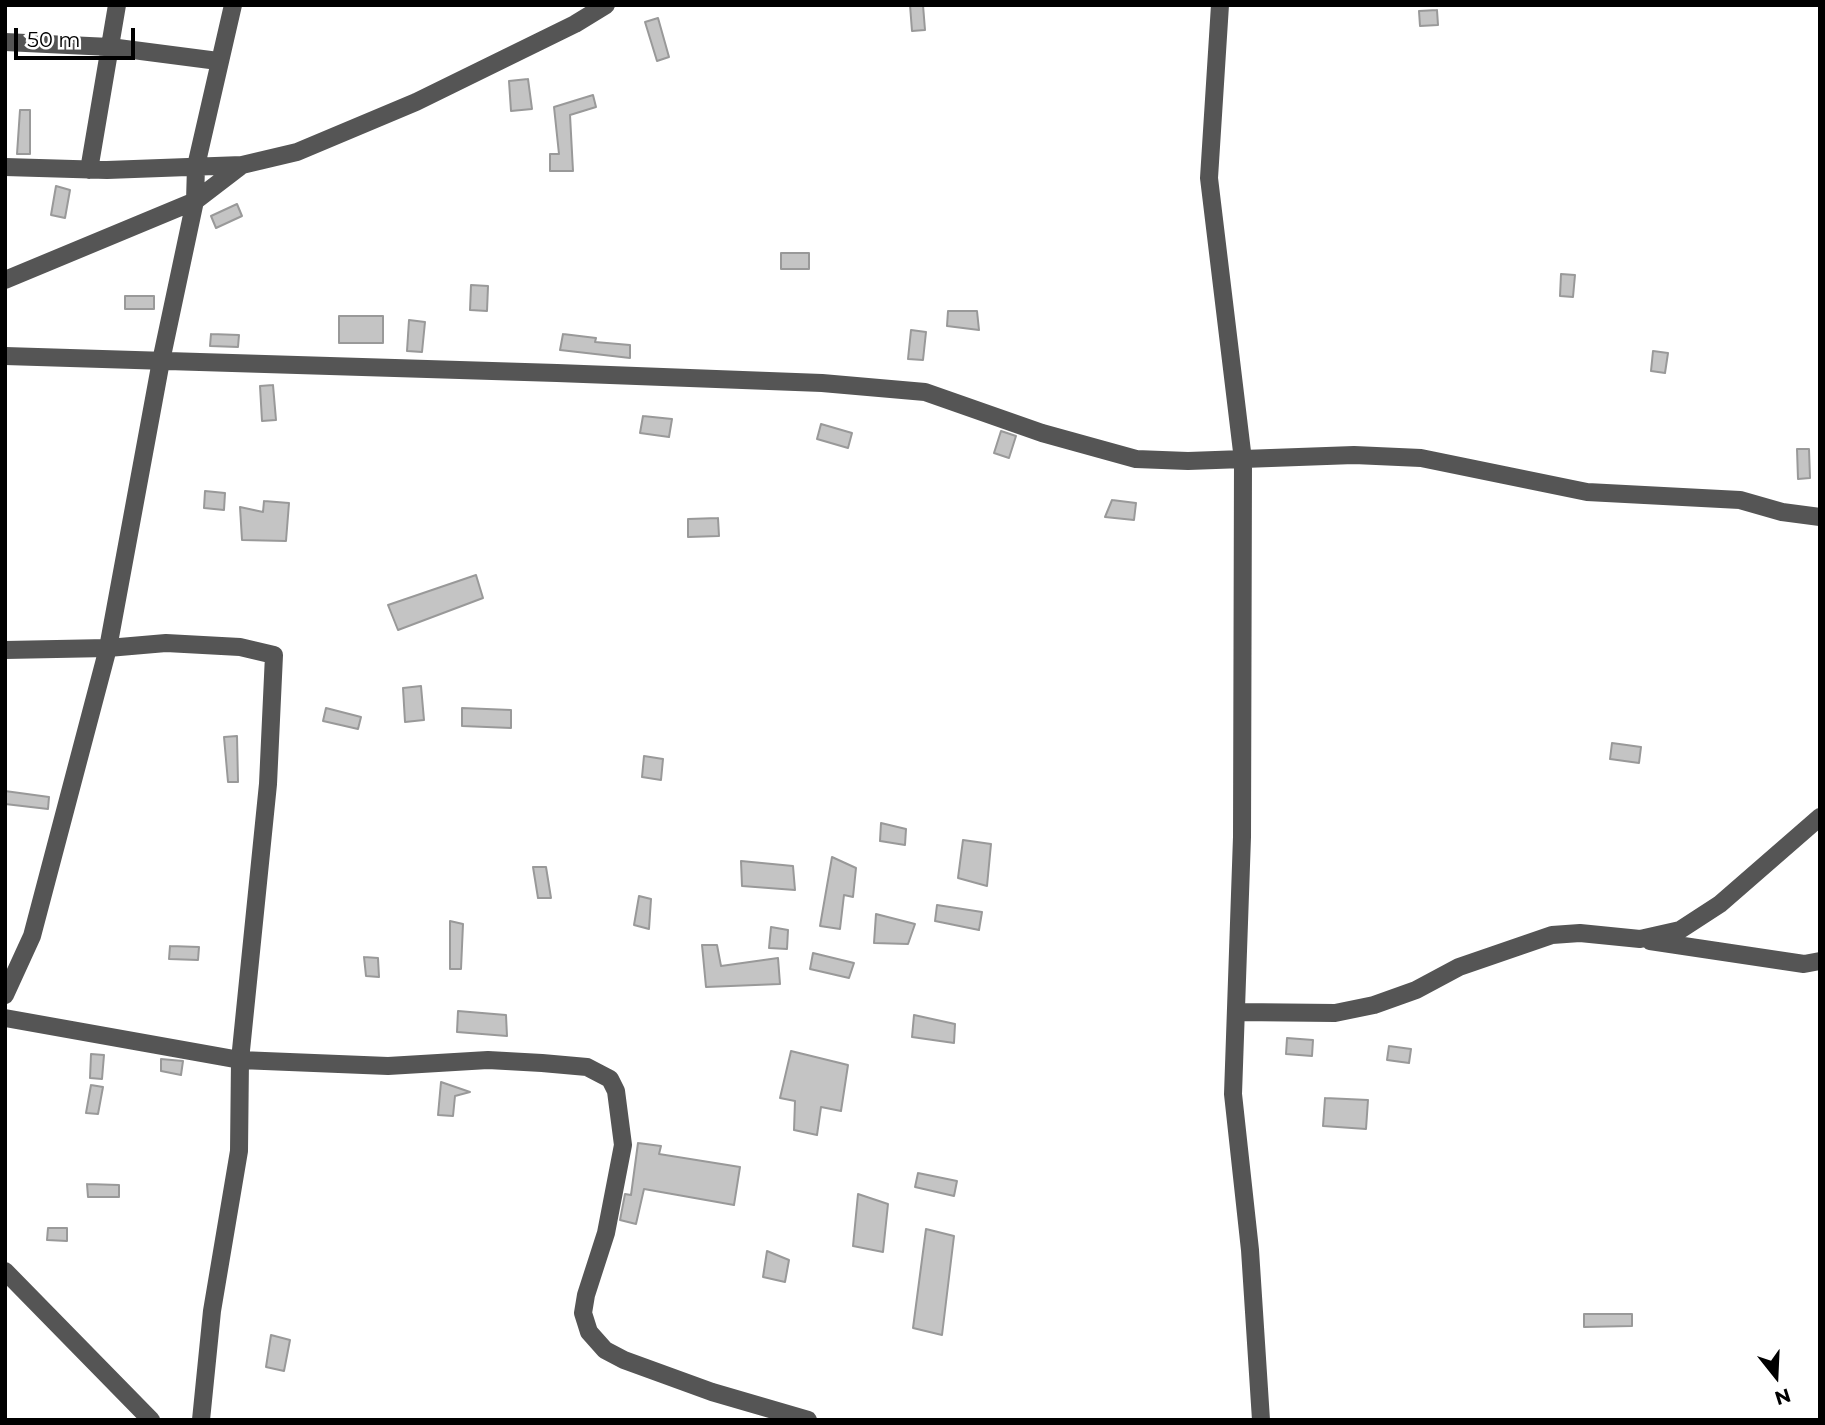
<!DOCTYPE html>
<style>
body{margin:0}
#map{position:relative;width:1825px;height:1425px;overflow:hidden;background:#fff;font-family:Montserrat,sans-serif}
canvas{display:block}
.frame{position:absolute;inset:0;border:7px solid #000;pointer-events:none}
.north{position:absolute;left:1741px;top:1341px;width:70px;height:70px;-webkit-text-stroke:5px #fff;paint-order:stroke;rotate:162deg;font-size:19px;font-weight:700;line-height:28px;text-align:center;color:#000}
.north::after{content:'';display:block;margin:auto;width:24px;height:32px;background:#000;clip-path:polygon(50% 0,100% 100%,50% 72%,0 100%)}
.scale{position:absolute;left:14px;top:28px;width:121px;height:32px;box-sizing:border-box;border:4px solid #000;border-top:0;padding-left:9px;font-size:21px;line-height:24px;white-space:nowrap;color:#000;-webkit-text-stroke:5px #fff;paint-order:stroke}
</style>
<div id="map">
<canvas width="1825" height="1425"></canvas>
<div class="frame"></div>
<div class="north">N</div>
<div class="scale">50 m</div>
</div>
<script>
const c = document.querySelector('canvas').getContext('2d');
c.lineJoin = 'round';
function paint(path, color) {
  c.fillStyle = color;
  c.fill(path, 'evenodd');
}
function toPath(rows) {
  const path = new Path2D();
  for (const r of rows) {
    path.moveTo(r[0], r[1]);
    for (let i = 2; i < r.length; i += 2) path.lineTo(r[i], r[i + 1]);
  }
  return path;
}
function trace(path, color, width, dash) {
  c.strokeStyle = color;
  c.lineWidth = width;
  c.lineCap = dash ? 'butt' : 'round';
  c.setLineDash(dash || []);
  c.stroke(path);
}
const building = toPath([
 [910,5,923,5,925,30,912,31,910,5],
 [1437,10,1438,25,1420,26,1419,11,1437,10],
 [658,18,669,57,657,61,645,22,658,18],
 [528,79,532,109,511,111,509,81,528,79],
 [593,95,596,107,570,115,573,171,550,171,550,154,559,154,554,107,593,95],
 [20,110,30,110,30,154,17,154,20,110],
 [56,186,70,190,65,218,51,215,56,186],
 [237,204,242,216,216,228,211,216,237,204],
 [781,253,809,253,809,269,781,269,781,253],
 [1561,274,1575,275,1573,297,1560,296,1561,274],
 [471,285,488,286,487,311,470,310,471,285],
 [125,296,154,296,154,309,125,309,125,296],
 [948,311,977,311,979,330,947,326,948,311],
 [339,316,383,316,383,343,339,343,339,316],
 [409,320,425,322,422,352,407,351,409,320],
 [911,330,926,332,923,360,908,359,911,330],
 [211,334,239,335,238,347,210,346,211,334],
 [563,334,596,338,595,342,630,345,630,358,560,350,563,334],
 [1653,351,1668,353,1665,373,1651,371,1653,351],
 [273,385,276,420,262,421,260,386,273,385],
 [643,416,672,419,669,437,640,433,643,416],
 [821,424,852,433,848,448,817,439,821,424],
 [1001,431,1016,436,1009,458,994,453,1001,431],
 [1797,449,1809,449,1810,478,1798,479,1797,449],
 [205,491,225,493,224,510,204,508,205,491],
 [1112,500,1136,503,1134,520,1105,517,1112,500],
 [264,501,289,503,286,541,242,540,240,507,263,512,264,501],
 [718,518,719,536,688,537,688,519,718,518],
 [476,575,483,598,398,630,388,605,476,575],
 [421,686,424,720,405,722,403,688,421,686],
 [326,708,361,717,358,729,323,721,326,708],
 [462,708,511,710,511,728,462,726,462,708],
 [237,736,238,782,228,782,224,737,237,736],
 [1612,743,1641,747,1639,763,1610,759,1612,743],
 [644,756,663,759,661,780,642,777,644,756],
 [5,791,49,797,48,809,5,804,5,791],
 [881,823,906,829,905,845,880,841,881,823],
 [963,840,991,844,987,886,958,878,963,840],
 [832,857,856,868,853,897,844,895,840,929,820,926,832,857],
 [741,861,793,866,795,890,742,886,741,861],
 [533,867,546,867,551,898,538,898,533,867],
 [639,896,651,899,649,929,634,925,639,896],
 [937,905,982,912,979,930,935,921,937,905],
 [876,914,915,924,908,944,874,943,876,914],
 [450,921,463,924,461,969,450,969,450,921],
 [771,927,788,930,787,949,769,948,771,927],
 [702,945,717,945,721,966,778,958,780,984,706,987,702,945],
 [170,946,199,947,198,960,169,959,170,946],
 [813,953,854,963,849,978,810,969,813,953],
 [364,957,378,958,379,977,366,976,364,957],
 [458,1011,506,1015,507,1036,457,1032,458,1011],
 [914,1015,955,1024,954,1043,912,1037,914,1015],
 [1287,1038,1313,1040,1312,1056,1286,1054,1287,1038],
 [1389,1046,1411,1049,1409,1063,1387,1060,1389,1046],
 [791,1051,848,1065,841,1111,821,1107,817,1135,794,1130,795,1101,780,1098,791,1051],
 [91,1054,104,1055,102,1079,90,1078,91,1054],
 [161,1059,183,1061,181,1075,161,1071,161,1059],
 [441,1082,470,1092,455,1096,453,1116,438,1115,441,1082],
 [91,1085,103,1087,98,1114,86,1113,91,1085],
 [1325,1098,1368,1100,1366,1129,1323,1126,1325,1098],
 [638,1143,661,1146,659,1154,740,1167,734,1205,644,1189,636,1224,620,1220,625,1194,631,1195,638,1143],
 [918,1173,957,1181,954,1196,915,1187,918,1173],
 [87,1184,119,1185,119,1197,88,1197,87,1184],
 [858,1194,888,1204,883,1252,853,1246,858,1194],
 [48,1228,67,1228,67,1241,47,1240,48,1228],
 [926,1229,954,1236,942,1335,913,1328,926,1229],
 [767,1251,789,1260,785,1282,763,1277,767,1251],
 [1584,1314,1632,1314,1632,1326,1584,1327,1584,1314],
 [271,1335,290,1340,284,1371,266,1367,271,1335]
]);
paint(building, '#c4c4c4');
trace(building, '#999', 2);
trace(toPath([
 [1220,5,1209,178,1243,460,1242,837,1233,1094,1250,1250,1261,1420],
 [5,42,110,47,218,61],
 [5,167,107,170,242,165,297,152,416,102,575,24,606,5],
 [89,170,117,5],
 [5,280,195,201,242,165],
 [5,356,557,373,822,383,925,392,1042,433,1136,459,1188,461,1354,455,1421,458,1587,492,1740,500,1782,512,1820,517],
 [5,650,108,648,32,936,5,995],
 [1650,941,1804,964,1820,961],
 [1237,1012,1335,1013,1374,1005,1416,990,1459,967,1552,935,1580,933,1640,939,1680,930,1720,904,1820,817],
 [5,1018,240,1060,268,784,274,655,240,647,166,643,108,648,161,361,195,201,196,166,233,5],
 [5,1271,151,1420],
 [201,1420,212,1311,239,1151,240,1060,388,1066,488,1060,542,1063,587,1067,610,1079,616,1091,623,1145,606,1233,586,1295,583,1313,589,1332,605,1350,624,1360,712,1392,808,1420]
]), '#555', 18);
</script>
